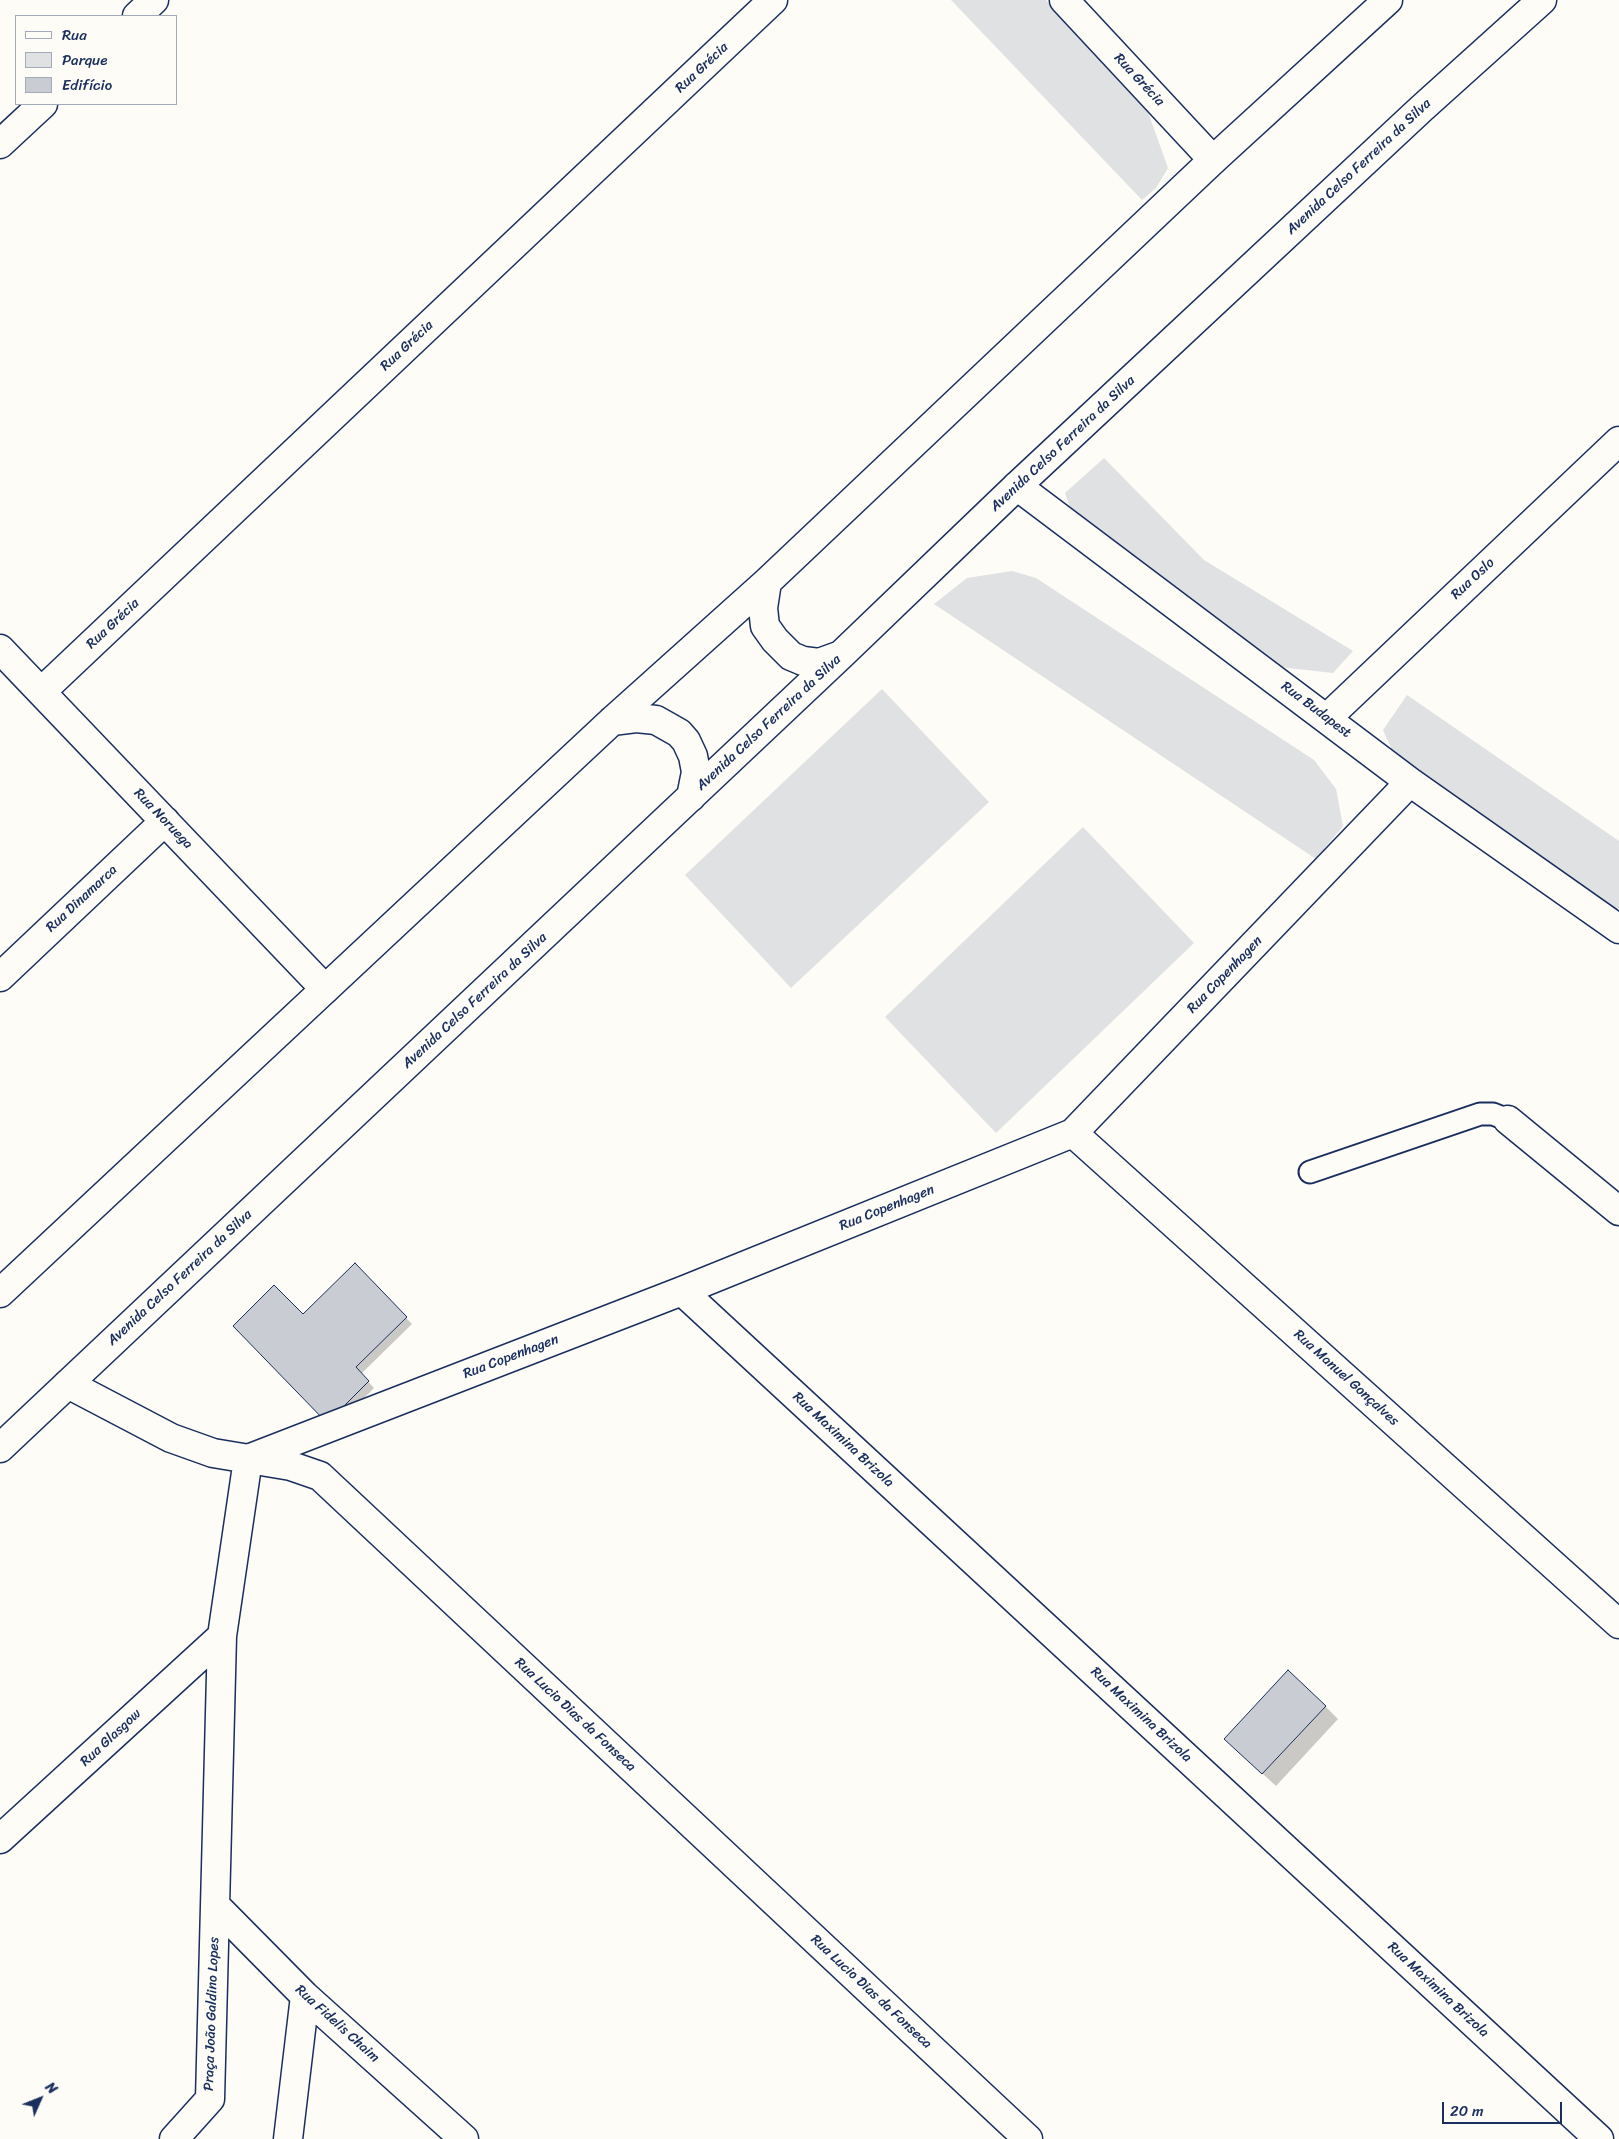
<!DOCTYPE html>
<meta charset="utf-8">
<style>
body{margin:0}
#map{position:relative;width:1619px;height:2139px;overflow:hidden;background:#fdfcf7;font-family:Sriracha,sans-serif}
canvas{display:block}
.legend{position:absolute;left:15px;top:15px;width:162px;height:90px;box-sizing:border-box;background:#fdfcf7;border:1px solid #a3aaba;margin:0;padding:6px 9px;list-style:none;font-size:15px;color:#1b2f5e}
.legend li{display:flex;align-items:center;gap:10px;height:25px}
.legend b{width:25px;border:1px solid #a3aaba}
.north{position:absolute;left:15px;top:2074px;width:50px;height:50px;-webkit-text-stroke:4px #fdfcf7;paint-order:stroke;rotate:46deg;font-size:14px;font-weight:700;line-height:20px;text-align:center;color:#1b2f5e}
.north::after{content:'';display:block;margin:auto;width:18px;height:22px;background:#1b2f5e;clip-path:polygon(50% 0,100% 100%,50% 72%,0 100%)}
.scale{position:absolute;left:1442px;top:2102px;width:120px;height:22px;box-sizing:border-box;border:2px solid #1b2f5e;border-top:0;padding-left:6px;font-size:15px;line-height:18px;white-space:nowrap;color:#1b2f5e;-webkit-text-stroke:4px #fdfcf7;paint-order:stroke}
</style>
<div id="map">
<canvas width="1619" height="2139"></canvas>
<ul class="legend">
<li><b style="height:6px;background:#fdfcf7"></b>Rua</li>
<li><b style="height:14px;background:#e0e1e3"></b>Parque</li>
<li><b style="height:14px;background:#c9ccd3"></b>Edifício</li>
</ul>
<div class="north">N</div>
<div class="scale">20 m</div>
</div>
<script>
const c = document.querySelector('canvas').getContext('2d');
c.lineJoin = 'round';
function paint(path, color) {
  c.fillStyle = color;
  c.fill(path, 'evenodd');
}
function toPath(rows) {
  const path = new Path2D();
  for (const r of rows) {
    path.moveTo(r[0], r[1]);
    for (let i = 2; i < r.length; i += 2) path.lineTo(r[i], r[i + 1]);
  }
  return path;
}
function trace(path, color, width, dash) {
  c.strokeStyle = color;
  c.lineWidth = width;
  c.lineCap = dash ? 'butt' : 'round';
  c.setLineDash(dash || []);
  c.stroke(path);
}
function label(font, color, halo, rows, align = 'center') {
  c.font = font + ' Sriracha,sans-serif';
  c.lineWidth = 4;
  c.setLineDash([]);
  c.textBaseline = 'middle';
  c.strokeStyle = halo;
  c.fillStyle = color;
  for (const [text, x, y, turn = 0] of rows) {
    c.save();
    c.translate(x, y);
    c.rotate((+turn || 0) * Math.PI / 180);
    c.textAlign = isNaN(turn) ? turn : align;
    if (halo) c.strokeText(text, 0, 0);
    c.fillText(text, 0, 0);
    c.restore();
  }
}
paint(toPath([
 [951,0,1046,0,1148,112,1168,168,1156,188,1142,200],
 [1104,458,1204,560,1353,651,1333,673,1271,666,1078,531,1065,493],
 [1012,571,1036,578,1314,760,1336,789,1343,826,1316,859,934,604,967,578],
 [882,689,989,802,791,988,685,875],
 [1407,695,1619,841,1619,909,1598,902,1395,757,1383,730],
 [1083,827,1194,943,996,1133,885,1017]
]), '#e0e1e3');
paint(toPath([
 [355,1265,412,1324,361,1374,374,1388,334,1428],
 [1325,1706,1338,1719,1276,1786,1239,1752]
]), '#0003');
const building = toPath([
 [355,1263,407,1317,356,1367,369,1381,327,1423,233,1326,274,1285,303,1314,355,1263],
 [1288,1670,1326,1706,1262,1774,1224,1739,1288,1670]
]);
paint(building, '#c9ccd3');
trace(building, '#1b2f5e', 1);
const service = toPath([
 [1310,1172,1480,1114,1493,1114,1508,1120]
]);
const minor = toPath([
 [1064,0,1213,160],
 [137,16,154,0],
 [0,144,43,104],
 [1017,486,1410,782,1619,929],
 [0,649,325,989],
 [41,692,773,0],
 [1327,718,1619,441],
 [0,977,165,821],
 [1508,1120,1619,1211],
 [1073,1133,1619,1624],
 [682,1291,1599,2139],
 [68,1384,171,1438,213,1453,291,1466,320,1476,1028,2139],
 [248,1459,682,1291,1073,1133,1410,782],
 [0,1839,222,1636],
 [215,1905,305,1996,464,2139],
 [174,2139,210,2099,222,1636,248,1459],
 [288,2139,305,1996]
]);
const secondary = toPath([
 [767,582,763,608,765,626,775,640,791,656,803,661,819,663,841,655],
 [612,721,636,718,656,720,679,733,686,741,693,756,696,772,691,797],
 [0,1293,612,721,767,582,1213,160,1388,0],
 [0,1448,841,655,1017,486,1421,109,1542,0]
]);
trace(service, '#1b2f5e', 25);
trace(minor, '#1b2f5e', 31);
trace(secondary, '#1b2f5e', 31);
trace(service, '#fdfcf7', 21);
trace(minor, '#fdfcf7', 28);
trace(secondary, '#fdfcf7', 28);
label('14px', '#1b2f5e', '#fdfcf7', [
 ["Rua Grécia",702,68,-43],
 ["Rua Grécia",1139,80,47],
 ["Avenida Celso Ferreira da Silva",1359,167,-43],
 ["Rua Grécia",407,346,-43],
 ["Avenida Celso Ferreira da Silva",1063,444,-43],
 ["Rua Oslo",1473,579,-43],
 ["Rua Grécia",113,624,-43],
 ["Rua Budapest",1316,710,37],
 ["Avenida Celso Ferreira da Silva",769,723,-43],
 ["Rua Noruega",163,819,46],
 ["Rua Dinamarca",82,899,-43],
 ["Rua Copenhagen",1225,975,-46],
 ["Avenida Celso Ferreira da Silva",475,1001,-43],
 ["Rua Copenhagen",887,1208,-22],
 ["Avenida Celso Ferreira da Silva",180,1278,-43],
 ["Rua Copenhagen",511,1357,-21],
 ["Rua Manuel Gonçalves",1346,1378,42],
 ["Rua Maximina Brizola",843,1440,43],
 ["Rua Lucio Dias da Fonseca",575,1715,43],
 ["Rua Maximina Brizola",1141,1715,43],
 ["Rua Glasgow",111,1738,-43],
 ["Rua Maximina Brizola",1438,1990,43],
 ["Rua Lucio Dias da Fonseca",871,1992,43],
 ["Praça João Galdino Lopes",212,2014,-88],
 ["Rua Fidelis Chaim",337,2024,42]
]);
</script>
